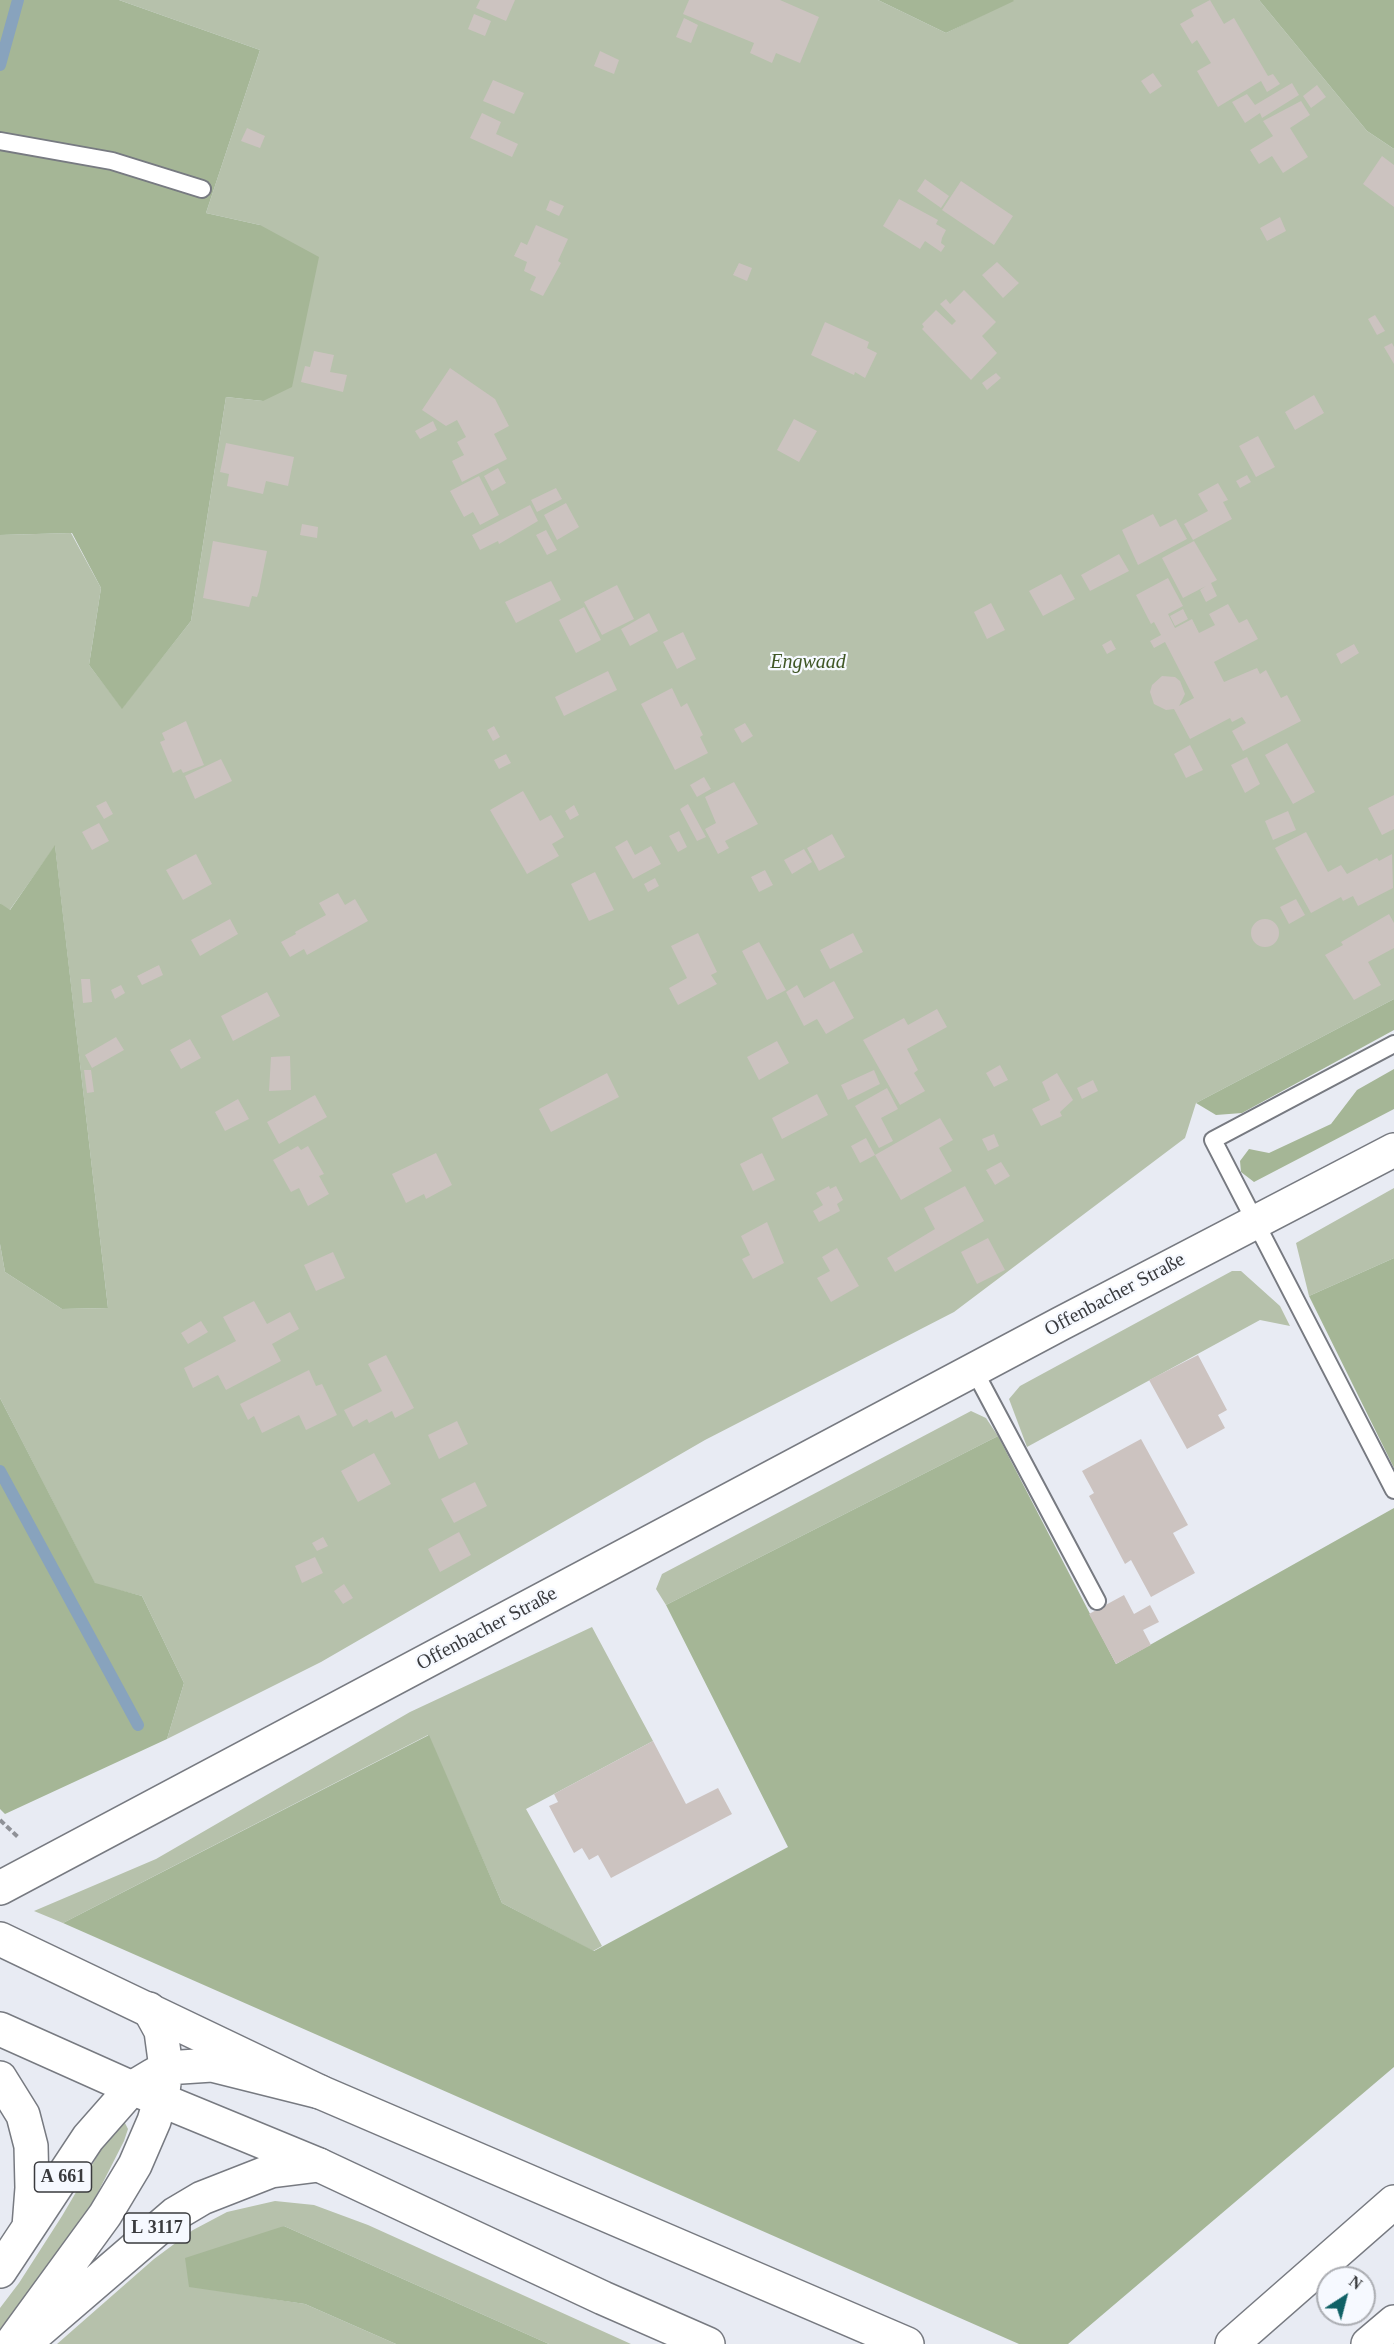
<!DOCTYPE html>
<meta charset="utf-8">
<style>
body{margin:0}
#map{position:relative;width:1394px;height:2344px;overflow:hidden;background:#e8ebf3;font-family:Georgia,serif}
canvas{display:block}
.north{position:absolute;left:1316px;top:2266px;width:60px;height:60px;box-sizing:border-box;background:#f6f9ff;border:2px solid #abadb2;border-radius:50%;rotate:36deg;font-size:16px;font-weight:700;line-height:24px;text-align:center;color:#3a3b3e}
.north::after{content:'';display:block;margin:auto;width:21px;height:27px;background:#106166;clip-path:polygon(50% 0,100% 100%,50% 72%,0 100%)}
</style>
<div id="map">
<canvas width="1394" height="2344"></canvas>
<div class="north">N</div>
</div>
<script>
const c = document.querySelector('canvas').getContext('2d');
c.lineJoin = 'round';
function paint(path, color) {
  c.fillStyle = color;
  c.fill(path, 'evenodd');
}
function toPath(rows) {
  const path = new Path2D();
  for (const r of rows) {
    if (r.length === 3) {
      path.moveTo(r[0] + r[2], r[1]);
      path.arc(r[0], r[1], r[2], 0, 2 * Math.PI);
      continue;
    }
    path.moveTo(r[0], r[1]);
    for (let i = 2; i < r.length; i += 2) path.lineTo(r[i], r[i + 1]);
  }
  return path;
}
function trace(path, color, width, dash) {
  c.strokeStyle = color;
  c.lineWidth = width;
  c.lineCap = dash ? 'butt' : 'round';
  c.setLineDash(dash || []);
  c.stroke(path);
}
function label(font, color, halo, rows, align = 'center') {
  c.font = font + ' Georgia,serif';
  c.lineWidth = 4.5;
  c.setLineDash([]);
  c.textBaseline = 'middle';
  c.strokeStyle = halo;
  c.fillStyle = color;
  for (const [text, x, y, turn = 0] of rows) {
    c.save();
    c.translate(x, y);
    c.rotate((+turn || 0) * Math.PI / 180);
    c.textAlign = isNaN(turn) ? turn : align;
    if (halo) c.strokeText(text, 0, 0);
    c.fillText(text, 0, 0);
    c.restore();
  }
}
paint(toPath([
 [119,0,878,0,946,33,1013,0,1259,0,1367,131,1394,149,1394,999,1196,1103,1185,1138,954,1312,705,1440,321,1662,167,1739,184,1683,142,1596,95,1584,0,1398,0,1244,5,1272,62,1309,108,1308,55,846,9,911,0,903,0,535,71,533,101,588,89,665,122,708,191,621,226,397,263,401,260,225,206,213,260,50],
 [1394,1188,1394,1258,1309,1296,1296,1243],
 [1232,1271,1241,1271,1280,1306,1290,1326,1260,1320,1027,1447,1009,1399,1020,1386],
 [971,1411,986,1418,998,1436,666,1605,656,1589,662,1574],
 [592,1627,653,1741,526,1809,602,1946,593,1951,502,1903,428,1735,63,1923,34,1911,156,1859,410,1712],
 [124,2121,128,2129,124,2141,92,2204,65,2246,0,2329,0,2308,19,2283,62,2216,102,2148],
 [275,2201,314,2205,368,2225,631,2344,549,2344,284,2226,189,2286,305,2304,396,2344,57,2344,154,2259,193,2230,227,2212]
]), '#b6c1ab');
paint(toPath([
 [0,0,119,0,260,50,206,213,260,225,319,257,292,387,263,401,226,397,191,621,122,709,89,665,101,588,72,533,0,535],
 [878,0,1013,0,1014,1,946,33],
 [1259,0,1394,0,1394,149,1367,131],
 [55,845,108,1308,62,1309,5,1272,0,1244,0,903,10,910],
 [1394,999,1394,1030,1242,1113,1216,1115,1196,1103],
 [1394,1069,1394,1109,1254,1182,1241,1172,1240,1161,1249,1149,1269,1153,1331,1124,1357,1090],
 [1394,1258,1394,1468,1309,1296],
 [0,1398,95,1583,142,1596,184,1683,167,1739,5,1814,0,1809],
 [998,1436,1116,1664,1394,1508,1394,2067,1068,2344,1019,2344,63,1923,429,1735,502,1903,594,1951,788,1847,666,1605],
 [284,2226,549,2344,396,2344,305,2304,189,2287,185,2258]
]), '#a5b696');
trace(toPath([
 [0,65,18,0],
 [0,1471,138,1725]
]), '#88a3bd', 12);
paint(toPath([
 [480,0,515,0,506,21,476,8],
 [689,0,780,0,819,17,800,63,776,53,772,63,750,53,754,43,683,14],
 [1210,0,1224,24,1234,18,1268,76,1273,74,1280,84,1267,92,1261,81,1218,107,1197,71,1211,63,1197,40,1192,44,1180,24,1194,16,1191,10],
 [474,14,491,21,485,36,468,29],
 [684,18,698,25,691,43,676,37],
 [600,51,619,60,614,74,594,66],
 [1153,73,1162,86,1150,94,1141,81],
 [493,80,524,93,514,114,483,101],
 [1292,83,1299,95,1262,118,1260,113,1245,123,1232,102,1247,94,1255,105],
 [1317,85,1326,97,1311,108,1303,96],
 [1301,101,1310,115,1290,128,1308,157,1283,173,1272,156,1259,164,1250,150,1273,136,1263,121],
 [482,113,501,122,496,134,518,144,512,157,470,138],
 [247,128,265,136,260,148,241,141],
 [1382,156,1394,165,1394,207,1363,184],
 [925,179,949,196,941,208,917,191],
 [961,181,1013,216,994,245,942,210],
 [899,199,938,220,936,224,946,230,942,238,941,243,945,246,941,252,925,241,920,249,883,226],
 [550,200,564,206,559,216,546,210],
 [1280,217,1286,231,1267,241,1260,228],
 [536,225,568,239,558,261,561,263,543,296,530,290,536,277,524,271,527,262,514,256,521,242,527,245],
 [997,262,1019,283,1003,298,982,275],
 [739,263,752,268,747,281,733,275],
 [964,290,996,322,982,336,997,353,971,380,922,329,924,327,922,324,936,310,952,325,956,321,940,304,946,299,950,304],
 [1375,315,1385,331,1377,335,1368,319],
 [825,322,869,342,867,348,877,353,865,378,855,372,854,375,811,355],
 [1392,343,1394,347,1394,364,1384,347],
 [314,351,334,355,330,372,347,375,343,392,301,382,305,366,310,367],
 [450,368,495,399,509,426,494,434,507,459,462,482,452,461,464,455,457,442,466,437,457,420,446,426,422,410],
 [996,373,1001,378,987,390,982,383],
 [1314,395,1324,413,1295,430,1285,412],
 [794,419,817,431,799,462,777,450],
 [433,421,437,430,420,439,415,431],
 [1258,436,1275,467,1256,477,1239,446],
 [226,443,294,457,288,486,266,481,263,494,227,486,229,474,220,472],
 [498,468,506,483,492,491,484,476],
 [1247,475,1251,482,1240,488,1236,481],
 [479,476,499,515,480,525,473,512,464,517,450,491],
 [1218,483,1228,500,1223,502,1232,519,1193,540,1184,524,1208,511,1198,494],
 [556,488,562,499,537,512,531,500],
 [566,503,579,527,557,540,544,515],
 [530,505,538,521,499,544,498,541,480,550,472,535],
 [1153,514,1160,527,1176,519,1187,539,1138,565,1122,530],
 [302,524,318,527,317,538,300,535],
 [546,530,557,550,547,555,536,535],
 [213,541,267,551,259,591,257,597,252,596,249,607,203,598],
 [1194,541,1217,580,1211,583,1217,596,1206,602,1200,590,1206,586,1183,598,1162,558],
 [1119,554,1129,571,1090,591,1081,575],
 [1061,574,1075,599,1043,616,1029,591],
 [1168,578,1183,606,1168,614,1175,628,1192,619,1199,633,1215,625,1209,614,1228,604,1239,623,1247,619,1258,639,1214,662,1224,682,1257,668,1260,674,1266,670,1281,698,1287,695,1301,721,1243,751,1232,731,1246,723,1242,717,1232,722,1230,718,1190,739,1174,709,1166,710,1154,704,1150,692,1152,685,1162,676,1175,677,1180,681,1185,694,1179,706,1194,698,1165,642,1154,648,1150,641,1161,635,1154,622,1151,624,1136,595],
 [551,581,561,600,516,623,505,602],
 [617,585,634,619,602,635,584,602],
 [991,603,1005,630,987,639,974,612],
 [584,607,601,640,576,653,559,620],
 [1183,609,1188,619,1175,626,1170,616],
 [649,613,658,631,630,646,621,629],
 [683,632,696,659,677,669,663,642],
 [1111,640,1116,649,1107,654,1102,645],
 [1354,644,1359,653,1341,664,1336,654],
 [608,671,617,690,564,716,555,697],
 [672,688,681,707,687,703,703,735,700,737,708,753,675,770,641,704],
 [186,721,204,765,183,773,181,769,173,773,160,742,165,740,162,733],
 [745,723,753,736,742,743,734,729],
 [494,726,500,737,493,741,487,730],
 [1287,743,1315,792,1293,804,1265,755],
 [1190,745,1203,770,1186,778,1174,754],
 [506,754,511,763,499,769,494,760],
 [1247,757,1260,784,1245,793,1231,765],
 [221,759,232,781,195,799,185,776],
 [704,777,711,789,697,797,690,785],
 [734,782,758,824,725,841,729,848,718,854,705,829,716,823,705,797],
 [523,791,540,821,551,815,564,837,552,844,559,856,527,874,490,810],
 [1394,795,1394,829,1382,835,1368,808],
 [106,801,113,814,104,819,96,806],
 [688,804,706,837,697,841,680,809],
 [574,805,579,815,570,820,565,811],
 [1288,811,1296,830,1273,840,1265,821],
 [99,823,109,841,92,850,82,832],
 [679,831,687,847,678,852,669,836],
 [1306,832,1328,872,1341,865,1347,874,1377,858,1379,861,1392,854,1393,888,1358,906,1353,896,1343,901,1341,897,1311,913,1275,848],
 [832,834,845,857,819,871,807,848],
 [627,840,635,855,651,846,661,864,633,879,615,847],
 [804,849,812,862,792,874,784,860],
 [196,854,212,884,183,900,166,870],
 [765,870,773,885,759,892,751,877],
 [595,872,614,910,589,921,571,884],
 [655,878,659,886,648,892,644,884],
 [338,893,345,905,355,899,368,921,307,955,304,949,290,957,281,942,296,934,295,932,326,915,319,903],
 [1296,899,1305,915,1289,924,1280,907],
 [1389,914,1394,923,1394,948,1368,962,1381,985,1354,1000,1325,955,1343,945,1341,942],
 [230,919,238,934,200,956,191,940],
 [1265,933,14],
 [698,933,717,972,711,975,717,984,678,1005,669,988,687,978,671,946],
 [853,933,863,952,830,969,820,950],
 [759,942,786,990,767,1000,742,951],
 [159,965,163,975,142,985,137,976],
 [81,979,90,979,92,1002,83,1003],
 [834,981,854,1018,826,1034,817,1019,804,1026,786,992,797,985,804,998],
 [121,985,125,993,115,999,111,990],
 [267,992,280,1016,233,1041,221,1016],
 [937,1009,947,1027,907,1049,918,1070,914,1073,925,1091,900,1105,863,1040,904,1018,908,1025],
 [116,1037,124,1050,92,1068,85,1055],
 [190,1039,201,1058,181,1069,170,1050],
 [777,1041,789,1063,759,1080,747,1057],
 [290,1056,291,1090,269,1091,271,1057],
 [1000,1065,1008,1080,994,1087,986,1073],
 [84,1070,91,1070,94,1092,87,1093],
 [874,1070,880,1084,848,1100,841,1085],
 [607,1073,619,1097,551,1132,539,1109],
 [1057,1073,1073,1100,1060,1112,1062,1116,1041,1126,1032,1109,1050,1100,1042,1082],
 [1093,1080,1098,1091,1082,1099,1077,1088],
 [887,1088,898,1109,881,1118,893,1141,879,1148,855,1106],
 [817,1094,828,1115,782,1139,772,1118],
 [315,1095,327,1117,279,1144,267,1122],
 [238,1099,249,1119,225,1131,215,1112],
 [940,1118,953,1140,939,1148,952,1171,901,1200,875,1155],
 [994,1134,999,1146,988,1151,982,1139],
 [866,1138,875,1155,860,1163,851,1146],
 [298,1146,301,1150,308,1146,324,1174,319,1176,329,1194,308,1206,299,1188,291,1192,273,1160],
 [436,1153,452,1185,426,1199,424,1194,406,1203,392,1174],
 [762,1153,775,1180,753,1191,740,1164],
 [1001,1162,1010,1176,995,1185,986,1170],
 [829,1186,830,1189,836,1186,843,1200,837,1204,840,1211,819,1222,813,1211,823,1205,816,1193],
 [965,1186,984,1221,895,1272,887,1258,935,1229,924,1208],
 [767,1222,784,1263,753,1279,742,1259,750,1255,741,1236],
 [988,1238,1005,1270,977,1284,961,1252],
 [837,1248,859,1286,831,1302,817,1278,830,1271,822,1257],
 [333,1252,345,1278,316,1291,304,1265],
 [254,1301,267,1324,290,1312,299,1329,272,1344,281,1361,226,1390,218,1375,193,1388,184,1368,236,1341,223,1317],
 [201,1321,208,1332,188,1344,181,1333],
 [386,1355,414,1408,395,1418,392,1411,369,1423,367,1419,353,1427,344,1410,382,1391,368,1364],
 [1198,1355,1227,1410,1218,1415,1225,1428,1187,1449,1149,1380],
 [309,1370,316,1386,322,1384,337,1415,306,1430,299,1415,262,1433,254,1416,248,1420,240,1404],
 [457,1421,468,1444,439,1459,428,1435],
 [1141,1439,1188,1525,1173,1533,1195,1573,1151,1597,1131,1560,1125,1564,1089,1496,1094,1493,1082,1471],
 [374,1453,391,1484,358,1502,341,1471],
 [475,1482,487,1506,454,1523,441,1499],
 [459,1532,471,1555,440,1572,428,1549],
 [323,1537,328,1546,317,1551,312,1543],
 [315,1557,323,1573,302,1583,295,1566],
 [344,1584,353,1598,343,1604,334,1591],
 [1124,1595,1134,1614,1150,1605,1159,1622,1143,1630,1151,1645,1116,1664,1089,1614],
 [653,1741,686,1804,718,1788,732,1814,611,1878,598,1855,589,1860,582,1848,574,1853,549,1806,558,1802,554,1794]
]), '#ccc3c0');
const lane = toPath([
 [0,141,112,161,202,189],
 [1394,1044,1213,1140,1394,1490],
 [974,1370,1097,1601]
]);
const secondary = toPath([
 [0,1888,1060,1324,1394,1150],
 [0,1939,320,2092,907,2344],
 [0,2029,132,2088,319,2165,603,2298,708,2344]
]);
const highway = toPath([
 [0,2078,23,2115,31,2146,32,2188,29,2227],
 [0,2271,88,2138,132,2088,152,2076,166,2068,212,2065,320,2092],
 [32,2337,175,2214,202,2198,271,2171,319,2165],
 [11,2344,105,2215,135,2165,154,2121,163,2091,166,2068,161,2031,149,2009],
 [1232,2344,1394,2202],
 [1368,2344,1394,2322]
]);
trace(lane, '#777a81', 20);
trace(secondary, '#777a81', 36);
trace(highway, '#777a81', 36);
trace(toPath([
 [0,1820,19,1838]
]), '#8f9197', 4, [6, 3]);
trace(lane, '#fff', 16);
trace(secondary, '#fff', 33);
trace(highway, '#fff', 33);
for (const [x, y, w] of [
 [63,2177,57],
 [157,2228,66]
]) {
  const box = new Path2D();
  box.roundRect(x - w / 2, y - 15, w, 30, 4.5);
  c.fillStyle = '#f6f9ff';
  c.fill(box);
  trace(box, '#3a3b3e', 1.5);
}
label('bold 18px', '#3a3b3e', null, [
 ["A 661",63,2177],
 ["L 3117",157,2228]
]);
label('italic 20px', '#3f5625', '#f6f9ff', [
 ["Engwaad",808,663]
]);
label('20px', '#3a3b3e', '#f6f9ff', [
 ["Offenbacher Straße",1115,1295,-28],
 ["Offenbacher Straße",487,1629,-28]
]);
</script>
